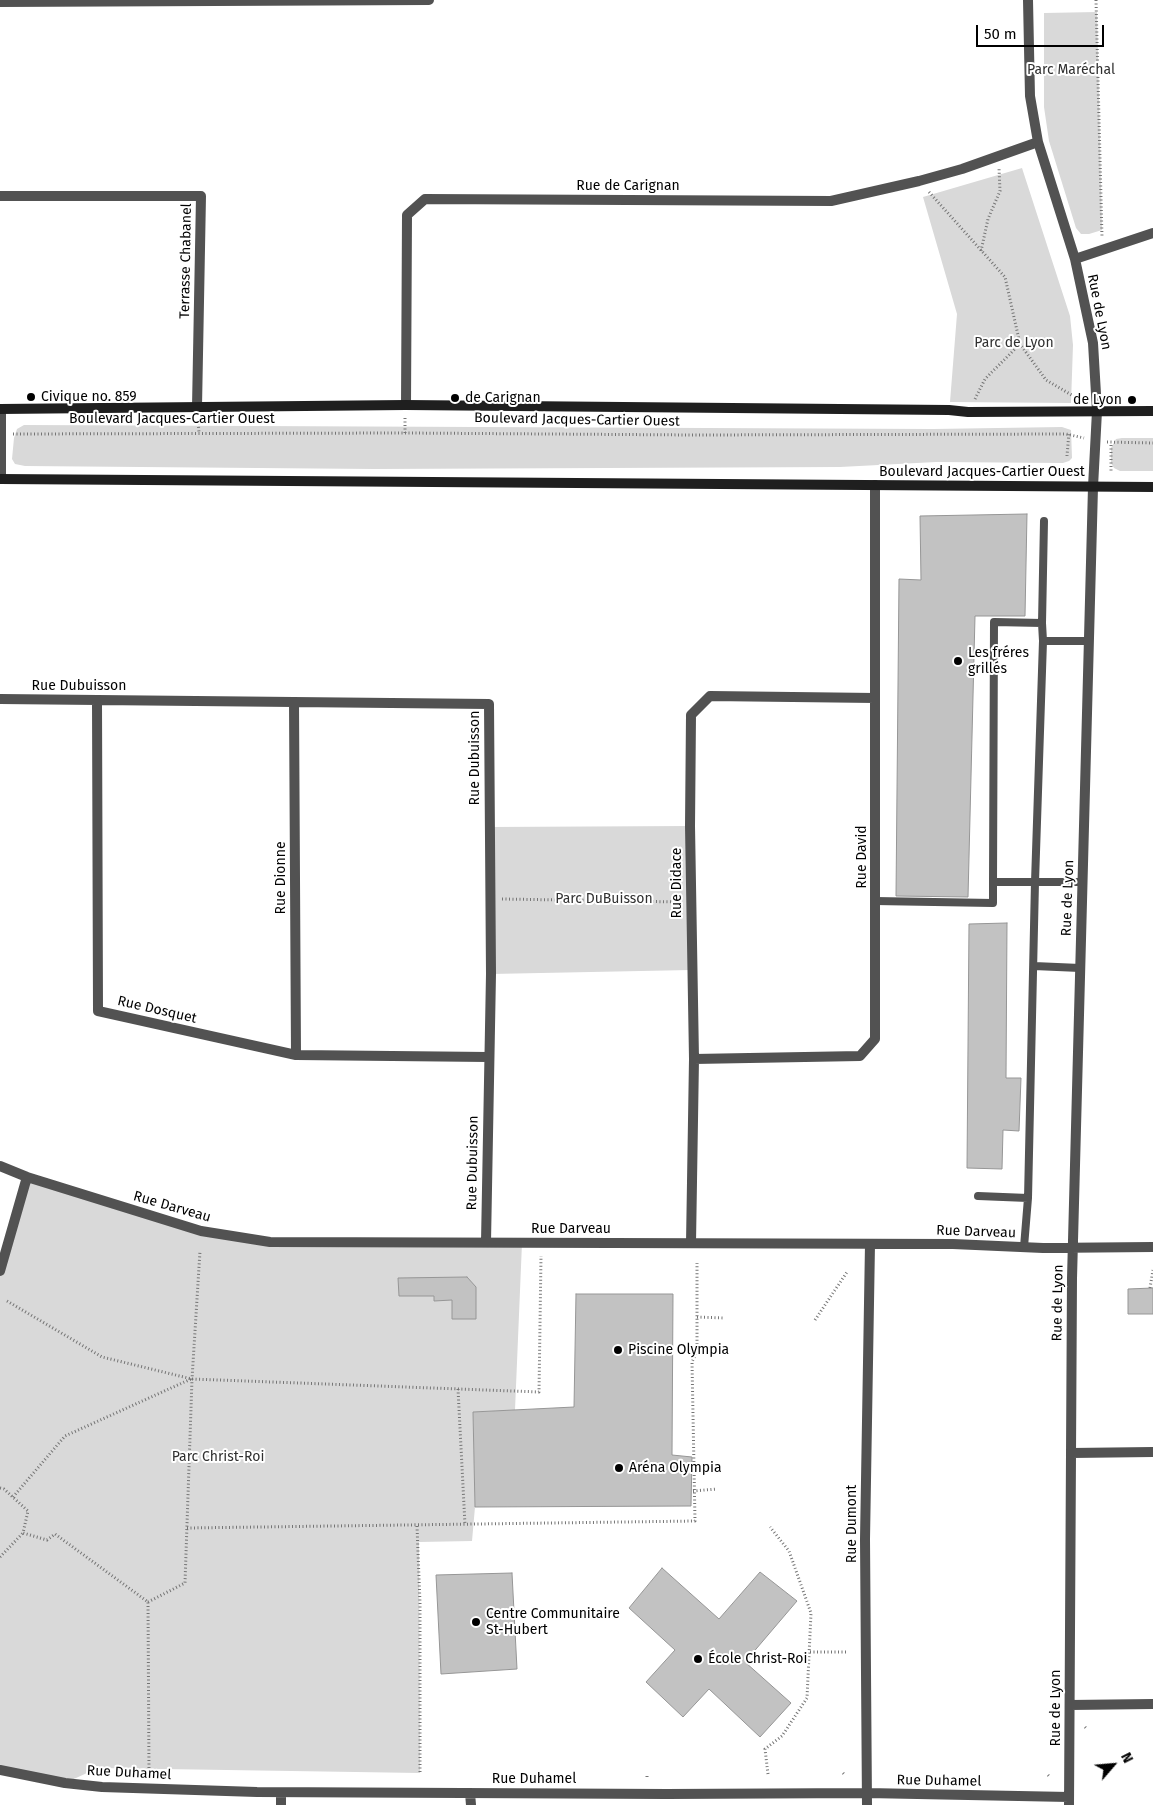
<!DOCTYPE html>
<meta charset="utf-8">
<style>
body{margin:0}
#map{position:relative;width:1153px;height:1805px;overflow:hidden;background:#fff;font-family:"Fira Sans",sans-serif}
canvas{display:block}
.north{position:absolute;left:1088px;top:1740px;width:50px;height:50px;-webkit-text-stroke:4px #fff;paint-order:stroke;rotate:63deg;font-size:14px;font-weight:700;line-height:20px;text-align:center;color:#000}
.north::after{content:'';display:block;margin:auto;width:18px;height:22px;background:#000;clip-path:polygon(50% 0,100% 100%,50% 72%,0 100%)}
.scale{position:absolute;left:976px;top:25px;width:128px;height:22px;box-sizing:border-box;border:2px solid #000;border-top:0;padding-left:6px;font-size:15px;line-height:18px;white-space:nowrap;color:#000;-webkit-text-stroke:4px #fff;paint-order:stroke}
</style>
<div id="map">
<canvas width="1153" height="1805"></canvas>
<div class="north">N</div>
<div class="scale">50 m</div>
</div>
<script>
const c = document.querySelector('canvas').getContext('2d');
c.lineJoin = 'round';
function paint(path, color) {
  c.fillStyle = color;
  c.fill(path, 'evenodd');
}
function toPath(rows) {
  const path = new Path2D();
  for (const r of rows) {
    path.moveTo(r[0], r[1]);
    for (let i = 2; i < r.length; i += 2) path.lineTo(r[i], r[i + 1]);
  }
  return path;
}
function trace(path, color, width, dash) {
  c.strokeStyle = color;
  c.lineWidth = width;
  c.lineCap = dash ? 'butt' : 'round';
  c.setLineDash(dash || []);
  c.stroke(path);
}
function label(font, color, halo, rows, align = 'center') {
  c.font = font + ' "Fira Sans",sans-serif';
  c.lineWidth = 4;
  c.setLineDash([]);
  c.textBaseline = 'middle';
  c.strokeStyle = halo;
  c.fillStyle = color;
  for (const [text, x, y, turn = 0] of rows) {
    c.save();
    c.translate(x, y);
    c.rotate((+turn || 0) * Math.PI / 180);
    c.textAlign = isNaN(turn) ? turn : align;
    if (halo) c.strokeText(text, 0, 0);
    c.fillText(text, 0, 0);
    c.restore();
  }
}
paint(toPath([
 [1097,12,1102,230,1089,234,1081,234,1076,228,1049,141,1044,107,1044,13],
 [1022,168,1070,316,1073,345,1071,403,950,402,957,314,923,197],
 [24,425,933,429,1062,427,1071,430,1072,458,1069,461,1063,463,936,462,840,467,374,469,25,466,15,464,12,459,14,438,17,429],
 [1122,438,1153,438,1153,471,1120,471,1114,468,1111,463,1111,448,1116,439],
 [690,826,691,970,491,974,489,827],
 [27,1177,201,1231,270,1242,522,1243,515,1410,473,1412,475,1507,472,1541,419,1542,420,1773,98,1768,65,1783,0,1770,0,1271]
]), '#d9d9d9');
const building = toPath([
 [1027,514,1025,616,975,616,968,897,896,896,899,579,921,580,920,516,1027,514],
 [1007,923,1006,1078,1021,1078,1019,1131,1003,1130,1002,1169,967,1168,969,924,1007,923],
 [467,1277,476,1287,476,1319,452,1319,452,1300,434,1301,434,1296,399,1296,398,1278,467,1277],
 [1153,1288,1153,1314,1128,1314,1128,1289,1153,1288],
 [576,1294,673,1294,672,1455,692,1457,691,1506,475,1507,473,1412,574,1407,576,1294],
 [662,1568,719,1619,760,1572,797,1601,745,1662,791,1703,760,1737,709,1689,683,1717,646,1682,675,1650,629,1608,662,1568],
 [512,1573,517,1669,441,1674,436,1575,512,1573]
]);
paint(building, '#c2c2c2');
trace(building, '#969696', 1);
trace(toPath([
 [1096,0,1102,237],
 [929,192,1005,277,1020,344,1046,380,1075,397],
 [981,251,988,219,1000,191,999,168],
 [975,399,985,379,1020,344],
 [198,420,199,433],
 [405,433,405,418],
 [13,434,405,433,693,435,1066,434,1084,438],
 [1107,442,1153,443],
 [1111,445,1111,471],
 [1067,456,1069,432],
 [502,899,680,902],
 [1150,1288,1153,1270],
 [7,1301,102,1357,192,1379,539,1392,541,1256],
 [697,1317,725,1318],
 [815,1320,847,1272],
 [458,1389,465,1525],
 [0,1488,4,1489,28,1511,23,1533,47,1540,55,1534,148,1602,149,1772],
 [693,1491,717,1489],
 [13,1497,65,1436,191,1379],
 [417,1526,420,1603,420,1774],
 [187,1528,695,1521,692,1362,697,1351,697,1263],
 [0,1557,23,1533],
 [148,1602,185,1583,192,1379,200,1251],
 [810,1652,846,1652],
 [1051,1680,1054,1680],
 [1085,1727,1087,1729],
 [1051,1728,1053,1728],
 [843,1773,844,1774],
 [768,1774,765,1749,782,1736,807,1698,811,1613,789,1551,770,1527],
 [1048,1775,1049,1776],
 [647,1776,647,1778]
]), '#747474', 3, [1, 2.5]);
trace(toPath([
 [2,409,2,479],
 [1042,623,1044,521],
 [1082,882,993,882,994,622,1042,623,1043,641,1089,641],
 [875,901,993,903,993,882],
 [1034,966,1080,968],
 [978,1196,1028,1198,1035,882,1043,641],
 [1024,1247,1028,1198]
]), '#525252', 8);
trace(toPath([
 [1028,0,1030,96,1038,142,1075,259,1093,343,1097,411,1093,487,1072,1278,1069,1805],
 [0,2,429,0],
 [0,196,201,196,197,407],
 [1075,259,1153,233],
 [406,405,407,215,425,199,831,201,919,181,962,169,1038,142],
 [0,699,489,704,491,974,486,1242],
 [97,700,98,1011,296,1055,488,1057],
 [294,702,296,1055],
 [694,1059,860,1056,875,1039,875,485],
 [0,1166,27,1177,201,1231,270,1242,953,1244,1043,1248,1153,1247],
 [691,1243,694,1059,690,826,691,715,710,696,875,698],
 [0,1271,27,1177],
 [1071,1453,1153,1452],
 [1070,1705,1153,1704],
 [0,1770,65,1783,102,1787,257,1792,667,1794,867,1793,1069,1797],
 [281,1793,281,1805],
 [470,1793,471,1805],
 [867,1805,865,1539,870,1244]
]), '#525252', 10);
trace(toPath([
 [0,409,406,405,949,410,968,412,1153,411],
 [0,479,1153,487]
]), '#1f1f1f', 10);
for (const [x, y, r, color] of [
 [31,397,5,"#000"],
 [455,398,5,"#000"],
 [1132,400,5,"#000"],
 [958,661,5,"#000"],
 [618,1350,5,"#000"],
 [619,1468,5,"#000"],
 [476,1622,5,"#000"],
 [698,1659,5,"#000"]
]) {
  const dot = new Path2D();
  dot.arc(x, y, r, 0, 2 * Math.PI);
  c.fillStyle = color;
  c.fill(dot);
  trace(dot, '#fff', 2);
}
label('14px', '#303030', '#fff', [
 ["Parc Maréchal",1071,70],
 ["Parc de Lyon",1014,343],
 ["Parc DuBuisson",604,899],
 ["Parc Christ-Roi",218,1457]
]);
label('14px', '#000', '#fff', [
 ["Rue de Carignan",628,186],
 ["Terrasse Chabanel",186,261,-89],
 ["Rue de Lyon",1099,312,79],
 ["Boulevard Jacques-Cartier Ouest",172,419],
 ["Boulevard Jacques-Cartier Ouest",577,420,1],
 ["Boulevard Jacques-Cartier Ouest",982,472],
 ["Rue Dubuisson",79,686],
 ["Rue Dubuisson",475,758,-90],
 ["Rue David",862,857,-90],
 ["Rue Dionne",281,878,-90],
 ["Rue Didace",677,883,-90],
 ["Rue de Lyon",1068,898,-88],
 ["Rue Dosquet",157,1010,13],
 ["Rue Dubuisson",473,1163,-89],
 ["Rue Darveau",172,1207,16],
 ["Rue Darveau",571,1229],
 ["Rue Darveau",976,1232,2],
 ["Rue de Lyon",1058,1303,-89],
 ["Rue Dumont",852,1524,-90],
 ["Rue de Lyon",1056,1708,-90],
 ["Rue Duhamel",129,1773,3],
 ["Rue Duhamel",534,1779],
 ["Rue Duhamel",939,1781,1]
]);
label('14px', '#000', '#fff', [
 ["Civique no. 859",41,397],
 ["de Carignan",465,398],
 ["de Lyon",1122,400,"right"],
 ["Les fréres",968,653],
 ["grillés",968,669],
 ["Piscine Olympia",628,1350],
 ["Aréna Olympia",629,1468],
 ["Centre Communitaire",486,1614],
 ["St-Hubert",486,1630],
 ["École Christ-Roi",708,1659]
], 'left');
</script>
